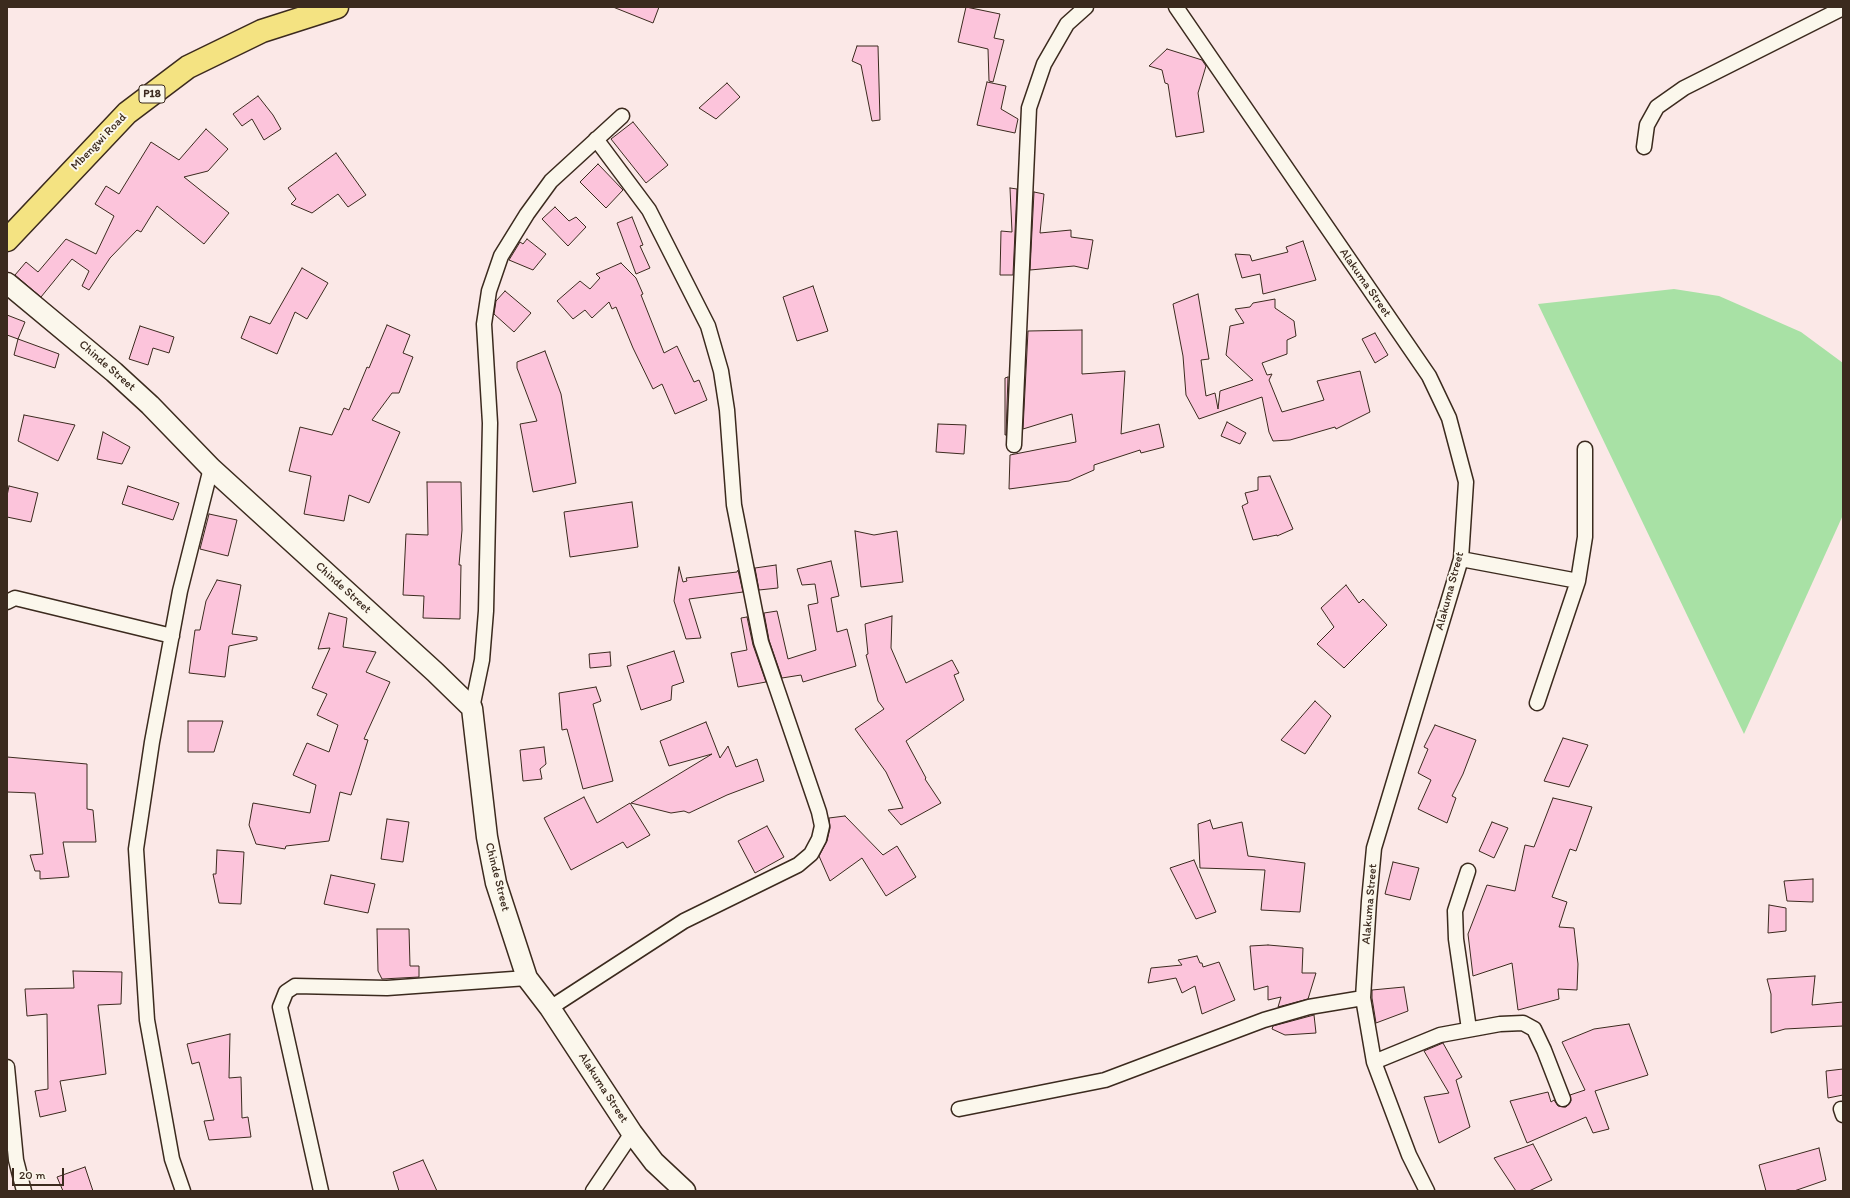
<!DOCTYPE html>
<style>
body{margin:0}
#map{position:relative;width:1850px;height:1198px;overflow:hidden;background:#fbe8e7;font-family:Itim,sans-serif}
canvas{display:block}
.frame{position:absolute;inset:0;border:8px solid #3b2a1e;pointer-events:none}
.scale{position:absolute;left:12px;top:1168px;width:52px;height:18px;box-sizing:border-box;border:2px solid #3b2a1e;border-top:0;padding-left:5px;font-size:12px;line-height:14px;white-space:nowrap;color:#3b2a1e;-webkit-text-stroke:3px #fbf7ec;paint-order:stroke}
</style>
<div id="map">
<canvas width="1850" height="1198"></canvas>
<div class="frame"></div>
<div class="scale">20 m</div>
</div>
<script>
const c = document.querySelector('canvas').getContext('2d');
c.lineJoin = 'round';
function paint(path, color) {
  c.fillStyle = color;
  c.fill(path, 'evenodd');
}
function toPath(rows) {
  const path = new Path2D();
  for (const r of rows) {
    path.moveTo(r[0], r[1]);
    for (let i = 2; i < r.length; i += 2) path.lineTo(r[i], r[i + 1]);
  }
  return path;
}
function trace(path, color, width, dash) {
  c.strokeStyle = color;
  c.lineWidth = width;
  c.lineCap = dash ? 'butt' : 'round';
  c.setLineDash(dash || []);
  c.stroke(path);
}
function label(font, color, halo, rows, align = 'center') {
  c.font = font + ' Itim,sans-serif';
  c.lineWidth = 4;
  c.setLineDash([]);
  c.textBaseline = 'middle';
  c.strokeStyle = halo;
  c.fillStyle = color;
  for (const [text, x, y, turn = 0] of rows) {
    c.save();
    c.translate(x, y);
    c.rotate((+turn || 0) * Math.PI / 180);
    c.textAlign = isNaN(turn) ? turn : align;
    if (halo) c.strokeText(text, 0, 0);
    c.fillText(text, 0, 0);
    c.restore();
  }
}
paint(toPath([
 [1674,289,1719,296,1801,332,1843,363,1843,515,1744,734,1538,304]
]), '#a8e1a5');
const building = toPath([
 [613,7,659,7,653,23,613,7],
 [966,7,1000,14,994,38,1004,40,993,82,989,81,988,49,958,42,966,7],
 [857,46,878,46,880,120,872,121,861,65,852,61,857,46],
 [1167,49,1202,60,1206,66,1198,93,1204,132,1176,137,1168,84,1165,83,1162,70,1149,66,1167,49],
 [987,82,1006,86,1001,109,1018,119,1015,133,977,125,987,82],
 [727,83,740,97,716,119,699,108,727,83],
 [258,96,273,115,281,129,264,140,252,119,242,126,233,114,258,96],
 [633,122,668,165,646,183,611,139,633,122],
 [206,129,228,149,208,171,184,177,229,213,204,244,157,206,141,232,137,230,110,258,89,290,82,286,89,271,72,259,41,297,15,275,26,262,38,272,66,239,96,254,114,216,95,204,106,186,119,194,151,142,179,160,206,129],
 [336,153,366,195,348,207,338,194,312,213,291,204,296,199,288,188,336,153],
 [598,164,623,190,606,208,580,182,598,164],
 [1010,188,1017,189,1013,275,1000,275,1001,231,1012,232,1010,188],
 [1034,192,1044,194,1040,233,1071,230,1071,237,1093,240,1088,269,1074,266,1030,270,1034,192],
 [555,207,569,221,576,217,586,227,568,246,542,219,555,207],
 [632,217,643,245,640,246,650,268,636,274,617,223,632,217],
 [527,239,546,254,533,270,509,260,520,242,523,244,527,239],
 [1303,241,1316,280,1263,294,1260,274,1242,278,1235,254,1250,255,1252,261,1288,252,1286,247,1303,241],
 [621,263,636,278,643,294,641,295,664,353,677,346,694,382,699,380,707,400,675,414,662,384,653,389,633,348,616,307,612,309,609,302,592,318,585,310,573,319,557,301,580,281,590,289,600,278,596,274,621,263],
 [302,268,328,283,307,319,295,312,277,354,241,338,250,316,270,324,302,268],
 [813,286,828,331,797,341,783,297,813,286],
 [505,291,531,313,514,332,494,314,496,301,505,291],
 [1198,294,1209,359,1201,360,1206,396,1215,393,1218,409,1220,391,1253,380,1226,355,1230,326,1244,323,1235,309,1250,307,1253,303,1275,299,1275,308,1294,321,1296,336,1287,340,1287,354,1262,363,1267,375,1272,374,1269,380,1282,412,1324,400,1317,381,1360,371,1370,412,1336,429,1335,427,1290,440,1273,441,1269,432,1262,397,1199,419,1186,395,1183,356,1173,304,1198,294],
 [7,315,25,322,18,339,7,335,7,315],
 [387,325,410,335,403,353,413,357,399,393,392,393,372,420,400,432,369,503,349,495,344,521,304,514,311,476,289,471,300,427,332,435,344,408,349,410,367,367,369,368,387,325],
 [140,326,174,337,169,353,153,348,148,365,129,359,140,326],
 [1082,330,1082,374,1125,371,1121,434,1159,424,1164,447,1141,453,1140,450,1094,465,1094,470,1069,481,1009,489,1010,455,1076,442,1072,414,1023,429,1028,331,1082,330],
 [1375,333,1388,355,1375,363,1362,339,1375,333],
 [18,339,59,354,55,368,14,355,18,339],
 [545,351,561,394,576,483,533,492,520,424,537,421,517,368,517,362,545,351],
 [1008,377,1006,435,1005,435,1005,378,1008,377],
 [24,415,75,425,58,461,18,441,24,415],
 [1227,422,1246,433,1240,444,1221,436,1227,422],
 [938,424,966,425,964,454,936,452,938,424],
 [103,432,130,447,122,464,97,459,103,432],
 [1270,476,1293,529,1277,536,1277,535,1253,540,1242,506,1248,503,1245,493,1258,490,1258,477,1270,476],
 [427,482,461,482,462,530,459,565,461,565,460,619,423,618,424,596,403,595,406,534,428,535,427,482],
 [9,486,38,493,31,522,7,517,7,496,9,486],
 [128,486,179,503,173,520,122,504,128,486],
 [632,502,638,547,570,557,564,512,632,502],
 [209,514,237,520,228,556,200,549,209,514],
 [855,531,874,535,897,531,903,582,861,587,855,531],
 [831,561,839,596,831,598,837,632,847,629,856,666,803,682,801,675,782,678,769,640,764,613,777,611,788,659,816,650,808,605,818,603,815,584,802,585,797,569,831,561],
 [776,565,778,588,759,590,755,568,776,565],
 [679,567,683,582,687,581,686,578,737,572,738,570,743,592,689,599,701,638,686,639,674,601,679,567],
 [217,580,241,585,232,634,257,637,257,640,229,646,225,677,189,673,195,630,200,630,206,601,217,580],
 [1346,585,1359,603,1363,599,1387,625,1344,668,1317,644,1334,627,1321,608,1346,585],
 [329,613,347,618,343,647,376,652,366,672,390,682,364,739,368,740,351,795,340,792,329,841,286,846,285,849,256,844,249,825,253,803,310,813,316,785,293,775,307,743,329,752,338,725,317,715,327,694,312,688,330,648,318,649,329,613],
 [892,616,891,648,906,683,952,660,959,673,954,675,964,700,906,741,926,778,925,779,941,803,901,825,888,810,903,808,886,772,855,729,884,709,878,701,866,655,868,654,865,624,892,616],
 [747,617,753,645,766,682,738,687,731,653,747,650,741,618,747,617],
 [674,651,684,682,672,686,671,700,641,710,627,666,674,651],
 [610,652,611,666,590,668,589,654,610,652],
 [596,687,601,701,593,704,613,781,583,789,567,729,562,730,559,693,596,687],
 [1315,701,1331,716,1305,754,1281,740,1315,701],
 [188,721,223,721,214,752,188,752,188,721],
 [706,722,720,758,728,746,736,767,757,759,764,781,727,795,689,813,684,811,671,813,631,803,712,754,669,766,660,741,706,722],
 [1435,725,1476,740,1463,774,1452,796,1456,798,1447,823,1418,809,1431,780,1418,773,1428,749,1424,747,1435,725],
 [1563,738,1588,745,1569,787,1544,781,1563,738],
 [544,747,546,764,540,769,542,779,523,781,520,750,544,747],
 [7,757,87,764,87,809,93,810,96,842,63,842,69,877,40,879,40,871,35,871,30,855,43,854,35,793,7,792,7,757],
 [584,797,597,823,630,803,650,835,627,848,623,842,571,870,544,818,584,797],
 [1553,798,1592,807,1576,851,1570,849,1552,897,1567,902,1559,927,1574,928,1578,964,1577,990,1558,989,1559,999,1518,1010,1512,963,1473,976,1468,934,1487,885,1515,891,1525,845,1534,847,1553,798],
 [845,816,883,855,897,846,916,877,886,896,862,858,830,881,819,856,827,841,830,828,829,818,845,816],
 [387,819,409,822,403,862,381,859,387,819],
 [1210,820,1213,829,1242,822,1248,856,1305,863,1300,912,1261,910,1265,870,1200,868,1198,824,1210,820],
 [1492,822,1508,828,1494,858,1479,851,1492,822],
 [767,826,784,857,755,873,738,841,767,826],
 [217,850,244,852,241,904,219,903,213,874,216,874,217,850],
 [1194,860,1216,912,1196,919,1170,868,1194,860],
 [1393,862,1419,868,1410,900,1385,894,1393,862],
 [331,875,375,884,368,913,324,904,331,875],
 [1813,879,1813,902,1787,901,1784,881,1813,879],
 [1769,905,1786,908,1786,931,1768,933,1769,905],
 [377,929,409,929,410,966,419,966,419,977,382,979,378,971,377,929],
 [1268,945,1303,948,1302,973,1316,973,1308,999,1278,1007,1281,997,1268,1000,1268,986,1254,990,1250,946,1268,945],
 [1197,956,1200,963,1202,963,1203,967,1219,962,1235,1000,1202,1014,1195,986,1182,993,1176,978,1148,983,1151,968,1182,965,1178,960,1197,956],
 [73,971,122,972,121,1004,98,1005,106,1074,60,1081,66,1111,40,1117,35,1091,48,1089,47,1014,27,1016,25,989,74,988,73,971],
 [1815,976,1812,1005,1843,1002,1843,1026,1785,1029,1771,1033,1771,994,1767,979,1815,976],
 [1404,987,1408,1011,1376,1023,1372,998,1372,990,1404,987],
 [1314,1015,1316,1033,1285,1035,1272,1029,1273,1026,1314,1015],
 [1629,1024,1648,1075,1595,1091,1609,1129,1593,1133,1586,1117,1527,1143,1510,1101,1548,1092,1551,1102,1554,1100,1558,1106,1566,1107,1571,1101,1570,1095,1585,1090,1562,1042,1594,1029,1629,1024],
 [230,1034,229,1078,241,1077,242,1118,248,1117,251,1137,209,1140,204,1121,214,1120,199,1062,192,1064,187,1044,230,1034],
 [1443,1043,1462,1077,1456,1080,1470,1127,1439,1143,1424,1097,1449,1093,1424,1051,1443,1043],
 [1843,1069,1843,1095,1828,1098,1826,1071,1843,1069],
 [1533,1144,1552,1180,1529,1191,1516,1191,1494,1158,1533,1144],
 [1819,1148,1826,1180,1794,1191,1766,1191,1759,1165,1819,1148],
 [423,1160,437,1191,399,1191,393,1172,423,1160],
 [85,1167,93,1191,63,1191,57,1177,85,1167]
]);
paint(building, '#fcc4db');
trace(building, '#3b2a1e', 1);
const street = toPath([
 [1176,7,1429,376,1449,418,1466,482,1461,559,1374,848,1369,901,1363,998,1374,1062,1409,1155,1427,1191],
 [1644,147,1647,125,1657,107,1684,88,1843,8],
 [1014,445,1029,108,1044,64,1067,24,1086,7],
 [1461,559,1578,581],
 [7,602,15,598,172,636],
 [1537,703,1578,581,1585,537,1585,449],
 [472,708,482,660,486,611,490,423,484,324,489,291,501,256,527,214,551,181,622,116],
 [1468,871,1455,911,1456,939,1469,1029],
 [550,1008,684,921,798,865,811,854,819,839,822,826,819,812,761,642,734,505,727,410,721,371,708,326,649,210,596,139],
 [1374,1062,1440,1035,1500,1024,1523,1023,1534,1029,1544,1050,1563,1099],
 [7,1067,16,1160,24,1191],
 [959,1109,1105,1080,1264,1020,1309,1007,1363,998],
 [1841,1109,1843,1115],
 [183,1191,172,1159,147,1020,136,849,152,742,180,591,211,468],
 [321,1191,280,1007,286,992,295,986,387,988,527,978],
 [593,1191,632,1133]
]);
const secondary = toPath([
 [7,283,114,372,150,405,211,468,435,672,472,708,487,837,496,883,527,978,550,1008,632,1133,654,1162,685,1191]
]);
const primary = toPath([
 [7,240,127,113,188,67,262,31,337,7]
]);
trace(street, '#3b2a1e', 17);
trace(secondary, '#3b2a1e', 23);
trace(primary, '#3b2a1e', 25);
trace(street, '#fbf7ec', 14);
trace(secondary, '#fbf7ec', 20);
trace(primary, '#f4e382', 22);
for (const [x, y, w] of [
 [152,94,26]
]) {
  const box = new Path2D();
  box.roundRect(x - w / 2, y - 9, w, 18, 3);
  c.fillStyle = '#fbf7ec';
  c.fill(box);
  trace(box, '#3b2a1e', 1);
}
label('bold 11px', '#3b2a1e', null, [
 ["P18",152,94]
]);
label('12px', '#3b2a1e', '#fbf7ec', [
 ["Mbengwi Road",99,142,-46],
 ["Alakuma Street",1365,283,55],
 ["Chinde Street",107,366,41],
 ["Chinde Street",343,588,42],
 ["Alakuma Street",1450,591,-75],
 ["Chinde Street",497,877,76],
 ["Alakuma Street",1370,904,-85],
 ["Alakuma Street",603,1088,57]
]);
</script>
